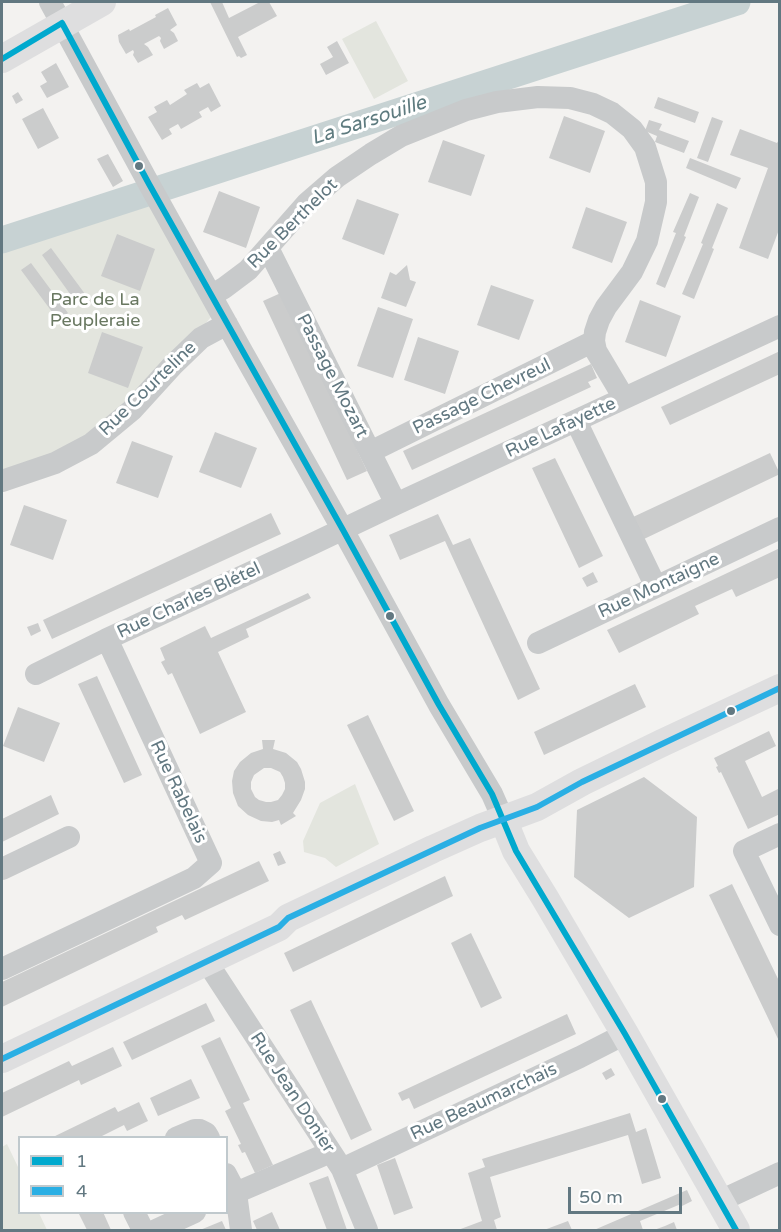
<!DOCTYPE html>
<meta charset="utf-8">
<style>
body{margin:0}
#map{position:relative;width:781px;height:1232px;overflow:hidden;background:#f3f2f0;font-family:"Varela Round",sans-serif}
canvas{display:block}
.frame{position:absolute;inset:0;border:3px solid #627881;pointer-events:none}
.legend{position:absolute;left:18px;top:1136px;width:210px;height:78px;box-sizing:border-box;background:#fff;border:2px solid #c0c9cd;margin:0;padding:8px 10px;list-style:none;font-size:18px;color:#627881}
.legend li{display:flex;align-items:center;gap:12px;height:30px}
.legend b{width:30px;border:2px solid #c0c9cd}
.scale{position:absolute;left:568px;top:1187px;width:114px;height:27px;box-sizing:border-box;border:3px solid #627881;border-top:0;padding-left:8px;font-size:18px;line-height:21px;white-space:nowrap;color:#627881;-webkit-text-stroke:4px #fff;paint-order:stroke}
</style>
<div id="map">
<canvas width="781" height="1232"></canvas>
<div class="frame"></div>
<ul class="legend">
<li><b style="height:8px;background:#00a9ce"></b>1</li>
<li><b style="height:8px;background:#2aafe4"></b>4</li>
</ul>
<div class="scale">50 m</div>
</div>
<script>
const c = document.querySelector('canvas').getContext('2d');
c.lineJoin = 'round';
function paint(path, color) {
  c.fillStyle = color;
  c.fill(path, 'evenodd');
}
function toPath(rows) {
  const path = new Path2D();
  for (const r of rows) {
    path.moveTo(r[0], r[1]);
    for (let i = 2; i < r.length; i += 2) path.lineTo(r[i], r[i + 1]);
  }
  return path;
}
function trace(path, color, width, dash) {
  c.strokeStyle = color;
  c.lineWidth = width;
  c.lineCap = dash ? 'butt' : 'round';
  c.setLineDash(dash || []);
  c.stroke(path);
}
function label(font, color, halo, rows, align = 'center') {
  c.font = font + ' "Varela Round",sans-serif';
  c.lineWidth = 6;
  c.setLineDash([]);
  c.textBaseline = 'middle';
  c.strokeStyle = halo;
  c.fillStyle = color;
  for (const [text, x, y, turn = 0] of rows) {
    c.save();
    c.translate(x, y);
    c.rotate((+turn || 0) * Math.PI / 180);
    c.textAlign = isNaN(turn) ? turn : align;
    if (halo) c.strokeText(text, 0, 0);
    c.fillText(text, 0, 0);
    c.restore();
  }
}
paint(toPath([
 [376,21,408,81,374,99,342,39],
 [160,203,218,308,173,365,132,410,2,481,2,240,65,220],
 [355,784,379,844,336,867,325,858,304,852,303,841,320,803],
 [7,1144,19,1169,20,1212,39,1213,47,1230,2,1230,2,1147]
]), '#e3e5de');
trace(toPath([
 [2,240,737,2]
]), '#c7d2d3', 27);
paint(toPath([
 [210,2,222,2,229,18,260,2,269,2,277,16,238,37,247,55,241,58,239,56,237,57],
 [168,8,177,25,170,30,174,33,178,41,164,49,160,41,161,38,159,36,144,44,148,47,153,55,138,63,133,55,134,52,133,50,126,54,119,42,118,35,129,29,130,31,156,17,155,15],
 [337,41,349,63,326,75,320,64,333,57,327,47],
 [56,63,69,87,47,98,40,86,47,82,41,72],
 [197,83,200,88,209,83,221,106,211,112,208,107,199,112,202,117,181,129,178,124,169,129,172,134,162,140,148,117,157,112,154,107,167,100,170,105,187,94,184,90],
 [18,92,23,100,16,104,12,96],
 [658,97,699,112,695,123,654,108],
 [43,108,59,138,38,149,22,119],
 [564,116,605,131,590,173,549,158],
 [712,117,723,121,708,162,697,158],
 [649,120,662,124,659,130,689,141,684,153,655,142,657,136,645,131],
 [740,129,777,143,780,138,780,227,768,259,739,248,768,168,730,155],
 [443,140,485,155,471,196,428,182],
 [108,154,123,181,113,187,97,159],
 [690,158,741,178,736,189,686,168],
 [219,191,260,207,246,248,203,232],
 [690,193,699,197,684,236,686,237,665,288,656,284,676,233,673,232],
 [357,199,399,214,384,255,342,239],
 [717,203,728,208,712,248,714,249,694,299,682,294,703,244,701,243],
 [586,207,627,222,612,263,572,248],
 [117,234,155,249,140,291,101,276],
 [51,248,88,298,78,305,42,255],
 [31,263,68,313,58,320,21,270],
 [407,265,410,280,416,282,406,307,381,298,390,272,396,275],
 [491,285,534,300,519,340,477,325],
 [283,292,367,471,347,480,263,301],
 [640,300,681,316,666,357,625,342],
 [378,307,413,319,393,378,357,366],
 [102,332,143,347,128,388,88,373],
 [418,337,459,351,445,394,404,380],
 [780,351,780,374,670,425,661,407],
 [591,364,597,378,588,382,591,387,412,470,403,451],
 [215,432,257,448,241,488,199,472],
 [132,441,173,456,158,498,116,483],
 [770,453,780,474,644,539,633,517],
 [555,458,603,556,579,568,532,468],
 [24,505,67,520,53,560,10,545],
 [271,513,281,534,52,639,43,620],
 [438,514,453,545,470,538,540,689,518,700,445,541,400,560,389,535],
 [780,548,780,577,736,597,732,589,695,606,699,614,619,653,607,630],
 [593,572,598,582,587,587,582,578],
 [308,593,311,598,246,629,249,637,218,652,246,712,200,734,172,673,168,675,161,662,165,660,160,648,205,626,211,638],
 [38,623,41,631,31,636,27,627],
 [97,676,142,775,124,783,78,684],
 [635,684,646,707,544,755,534,732],
 [18,707,60,723,44,762,3,746],
 [368,715,414,811,394,821,347,725],
 [769,731,776,746,745,761,762,797,780,788,780,814,748,829,721,772,719,773,716,767,718,766,714,758],
 [262,740,275,740,273,749,286,753,297,762,301,769,305,782,305,789,301,800,293,813,296,816,281,825,279,820,272,822,261,821,248,815,238,806,233,793,232,781,234,771,240,762,251,753,263,749],
 [264,768,271,768,280,772,283,777,285,783,285,789,282,795,278,800,271,802,266,802,259,800,255,797,251,789,251,782,254,775],
 [644,777,697,817,694,887,629,918,574,877,577,810],
 [51,795,59,814,2,842,2,819],
 [280,851,286,863,278,866,273,854],
 [259,861,269,881,185,920,182,915,156,927,158,932,2,1007,2,982],
 [445,876,453,896,293,972,284,953],
 [732,884,780,983,780,1043,709,895],
 [471,933,502,998,481,1008,451,943],
 [311,1000,372,1130,351,1140,290,1010],
 [206,1003,215,1021,132,1060,123,1042],
 [567,1014,576,1034,414,1109,409,1098,402,1101,398,1093],
 [220,1037,250,1100,243,1103,273,1165,255,1173,245,1152,242,1153,238,1145,241,1144,225,1111,231,1108,201,1046],
 [113,1047,122,1066,81,1085,79,1080,2,1117,2,1093,69,1061,72,1066],
 [611,1068,615,1075,606,1080,602,1073],
 [191,1079,200,1098,158,1116,150,1098],
 [139,1102,148,1121,127,1131,124,1125,98,1138,51,1138,115,1107,118,1112],
 [630,1113,636,1132,646,1128,661,1178,642,1184,628,1135,490,1177,501,1217,494,1220,497,1230,458,1230,482,1221,468,1173,485,1167,482,1159],
 [395,1158,413,1208,394,1215,377,1165],
 [328,1176,347,1230,327,1230,309,1183],
 [687,1190,692,1201,682,1206,681,1204,640,1221,643,1230,594,1230],
 [78,1212,103,1212,111,1230,87,1230],
 [272,1212,280,1230,257,1230,253,1221],
 [222,1221,226,1230,200,1230],
 [568,1221,572,1230,544,1230],
 [674,1222,677,1230,654,1230,665,1226]
]), '#cbcccc');
trace(toPath([
 [50,2,149,184,243,353,343,530,439,705,492,794,503,819],
 [268,248,396,504],
 [212,295,224,288,248,270,307,203,337,177,371,154,401,136,466,110,497,102,538,97,570,98,593,104,612,113,632,129,645,147,656,182,656,202,647,241,632,272,606,307,599,320,595,332,594,341,596,351,624,398],
 [576,421,656,587],
 [370,452,594,341],
 [2,481,55,463,91,444,132,410,173,365,201,338,227,324],
 [538,643,780,528],
 [36,674,107,639,310,545,396,504,780,326],
 [780,834,744,851,780,925],
 [2,869,69,837],
 [207,962,342,1169,367,1230],
 [2,969,194,878,211,863,107,639],
 [176,1138,195,1130,200,1130,206,1133,209,1138],
 [342,1169,580,1057,625,1034],
 [226,1174,236,1193,241,1230],
 [226,1197,331,1152],
 [720,1201,780,1173],
 [134,1212,143,1230],
 [156,1230,195,1212]
]), '#c8cacb', 22);
trace(toPath([
 [2,59,102,2],
 [503,819,516,851,545,898,625,1034,736,1230],
 [2,1059,279,927,288,918,433,849,480,828,537,807,582,782,662,743,780,688]
]), '#dededf', 28);
trace(toPath([
 [62,23,149,184,343,530,439,705,492,794,516,851,625,1034,736,1230],
 [2,59,62,23]
]), '#00a9ce', 6);
trace(toPath([
 [2,1059,279,927,288,918,480,828,537,807,582,782,780,688]
]), '#2aafe4', 6);
for (const [x, y, r, color] of [
 [139,166,5,"#627881"],
 [390,616,5,"#627881"],
 [731,711,5,"#627881"],
 [662,1099,5,"#627881"]
]) {
  const dot = new Path2D();
  dot.arc(x, y, r, 0, 2 * Math.PI);
  c.fillStyle = color;
  c.fill(dot);
  trace(dot, '#fff', 2);
}
label('18px', '#627881', '#fff', [
 ["Rue Berthelot",293,224,-45],
 ["Passage Mozart",332,376,63],
 ["Rue Courteline",148,389,-44],
 ["Passage Chevreul",482,397,-26],
 ["Rue Lafayette",561,428,-25],
 ["Rue Montaigne",659,586,-25],
 ["Rue Charles Blétel",189,601,-25],
 ["Rue Rabelais",178,792,65],
 ["Rue Jean Donier",292,1093,57],
 ["Rue Beaumarchais",484,1102,-25]
]);
label('18px', '#697861', '#fff', [
 ["Parc de La",95,300],
 ["Peupleraie",95,321]
]);
label('italic 20px', '#5e7b7f', '#fff', [
 ["La Sarsouille",369,121,-18]
]);
</script>
